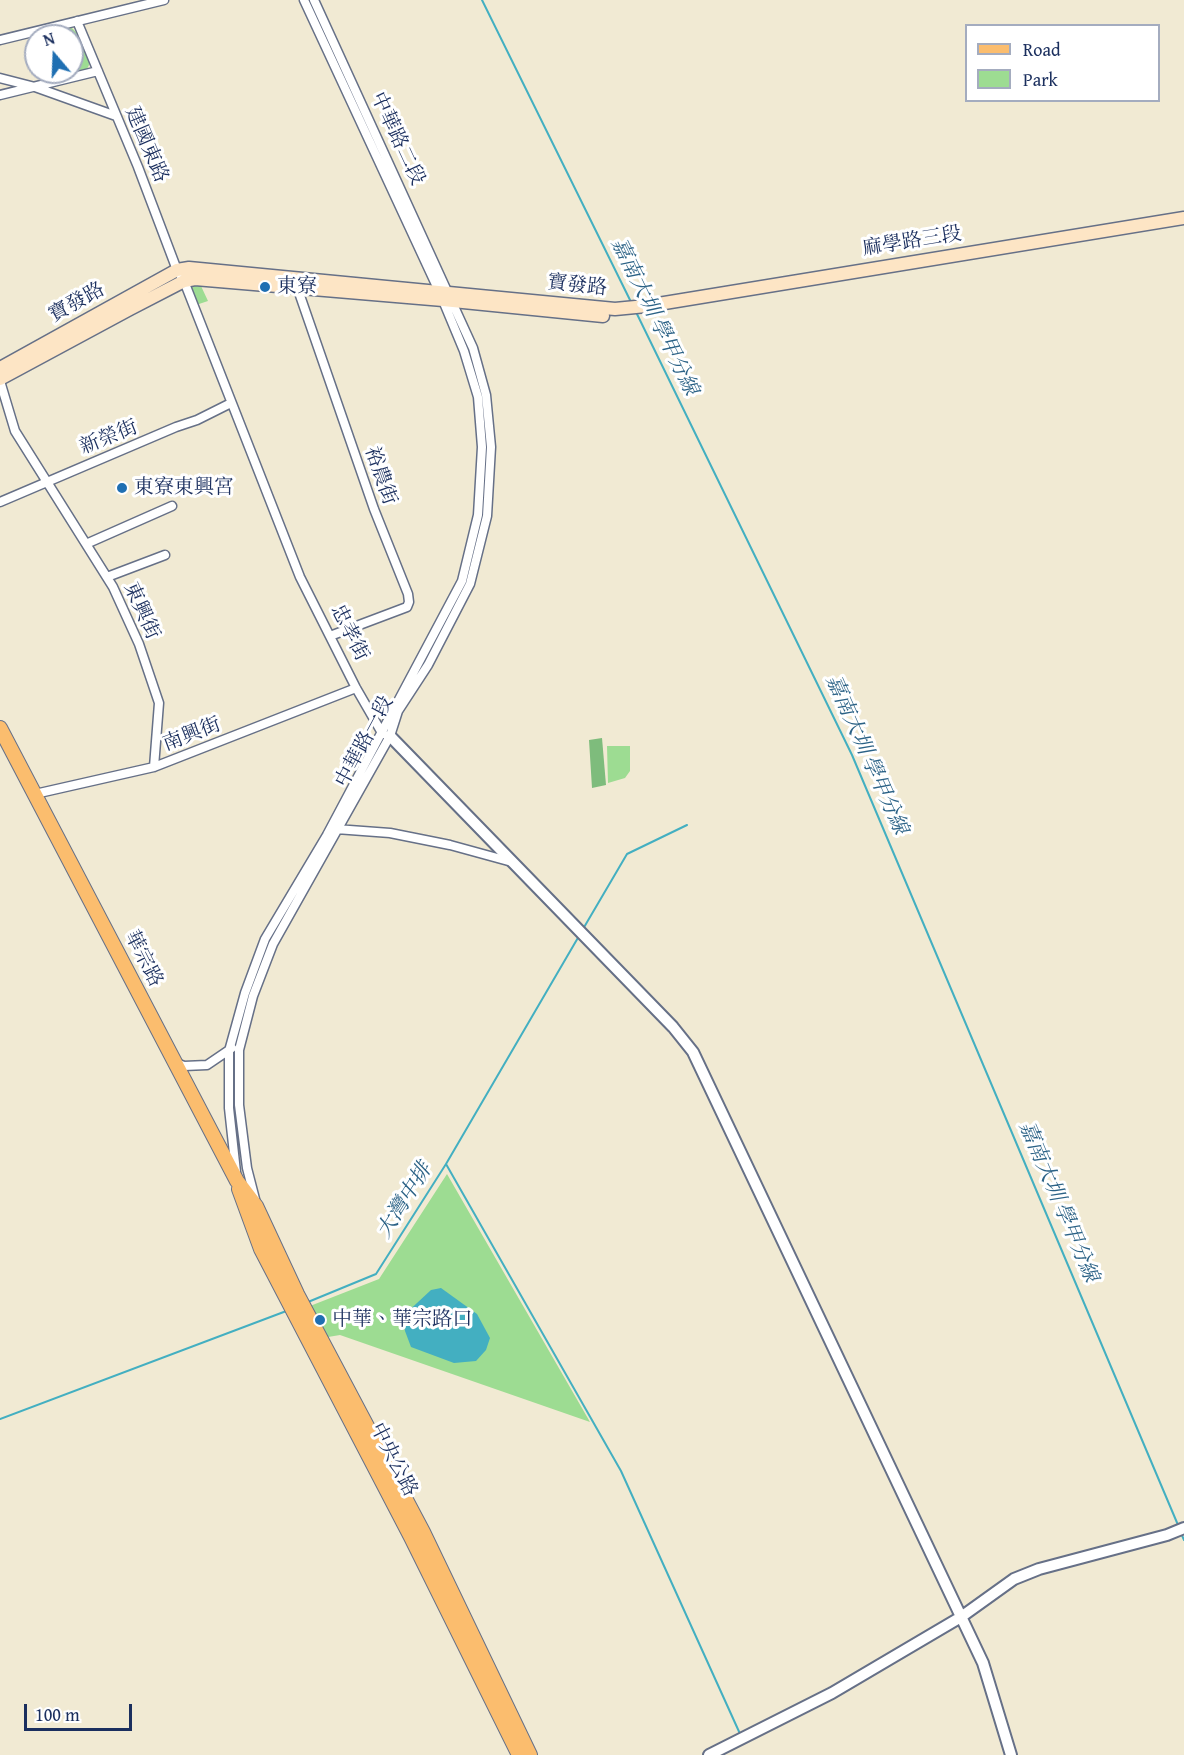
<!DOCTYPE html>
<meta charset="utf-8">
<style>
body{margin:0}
#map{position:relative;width:1184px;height:1755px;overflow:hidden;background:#f1ead3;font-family:"Gentium Book Plus",serif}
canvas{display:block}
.legend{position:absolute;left:965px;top:24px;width:195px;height:78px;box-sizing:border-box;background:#fff;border:2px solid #a4acbf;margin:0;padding:8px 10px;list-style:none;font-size:18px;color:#1b2f5e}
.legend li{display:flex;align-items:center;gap:12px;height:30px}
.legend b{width:30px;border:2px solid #a4acbf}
.north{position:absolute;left:24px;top:24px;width:60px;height:60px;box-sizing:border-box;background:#fff;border:2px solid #a4acbf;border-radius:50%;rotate:341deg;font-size:16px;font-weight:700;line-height:24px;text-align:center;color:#1b2f5e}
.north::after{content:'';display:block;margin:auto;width:21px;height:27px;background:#1f6fb2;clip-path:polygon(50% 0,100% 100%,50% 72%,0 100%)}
.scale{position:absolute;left:24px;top:1704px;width:108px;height:27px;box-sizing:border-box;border:3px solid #1b2f5e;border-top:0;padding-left:8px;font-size:18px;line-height:21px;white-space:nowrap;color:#1b2f5e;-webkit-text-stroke:4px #fff;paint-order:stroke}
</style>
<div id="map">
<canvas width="1184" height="1755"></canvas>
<ul class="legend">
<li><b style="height:8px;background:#fbbd6e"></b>Road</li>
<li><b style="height:16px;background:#9ddc92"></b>Park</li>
</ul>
<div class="north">N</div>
<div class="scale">100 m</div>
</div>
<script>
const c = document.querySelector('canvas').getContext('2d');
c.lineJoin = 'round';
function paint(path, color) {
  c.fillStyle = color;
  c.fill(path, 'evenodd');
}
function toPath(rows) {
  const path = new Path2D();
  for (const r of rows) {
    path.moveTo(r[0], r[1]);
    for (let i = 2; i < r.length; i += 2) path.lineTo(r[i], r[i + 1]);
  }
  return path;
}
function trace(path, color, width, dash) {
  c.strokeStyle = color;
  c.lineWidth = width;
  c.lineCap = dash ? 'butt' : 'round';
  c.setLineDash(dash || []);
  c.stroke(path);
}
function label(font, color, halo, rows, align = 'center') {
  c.font = font + ' "Gentium Book Plus","Noto Serif TC",serif';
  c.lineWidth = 6;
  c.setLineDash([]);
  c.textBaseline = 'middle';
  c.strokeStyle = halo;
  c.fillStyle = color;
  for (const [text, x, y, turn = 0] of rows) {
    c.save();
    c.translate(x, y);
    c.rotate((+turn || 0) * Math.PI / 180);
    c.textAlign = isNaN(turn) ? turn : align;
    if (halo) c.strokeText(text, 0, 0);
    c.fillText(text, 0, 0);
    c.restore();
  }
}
paint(toPath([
 [71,27,78,34,90,63,87,69,66,74,66,72,72,72,72,36,56,36,65,28],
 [195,283,201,286,208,301,196,305,189,285],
 [607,746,630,746,630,771,625,778,608,783],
 [447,1174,590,1422,340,1335,328,1337,310,1306,379,1279]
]), '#9ddc92');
paint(toPath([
 [602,738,606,785,592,788,589,740]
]), '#7ebc7c');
paint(toPath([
 [441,1288,477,1314,490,1338,486,1350,476,1361,454,1363,411,1347,405,1331,403,1316,431,1290]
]), '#43afc1');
trace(toPath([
 [482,0,631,302],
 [636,312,852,755,1178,1525],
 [583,929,627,854,687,825],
 [446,1164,621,1471,741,1736],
 [308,1302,376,1274,446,1164,579,936],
 [0,1419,289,1310],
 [1181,1533,1184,1540]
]), '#43afc1', 2);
const minor = toPath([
 [77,21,138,167,177,270,184,281,300,577,356,688,382,733,384,734],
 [0,40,164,0],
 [0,78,35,87,116,116],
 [0,95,98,71],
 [296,284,374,509,408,594,409,602,407,607,330,636],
 [0,381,15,431,113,587,139,644,159,703,154,767],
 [0,502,176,427,197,420,231,403],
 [86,544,172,506],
 [107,577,165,555],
 [35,794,154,767,356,688],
 [336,829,390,833,450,845,512,862],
 [176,1063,184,1066,207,1065,232,1048],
 [236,1172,229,1108,229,1051,245,993,265,939,327,835,462,581,478,515,482,447,478,397,464,351,439,291,304,0],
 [255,1199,247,1168,239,1105,239,1050,253,996,273,944,390,736,398,711,428,665,470,584,487,516,491,447,486,395,473,348,314,0]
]);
const tertiary = toPath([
 [390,736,673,1027,693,1052,983,1663,1011,1755],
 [709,1755,832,1693,961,1617,1014,1579,1039,1569,1167,1535,1184,1528]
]);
const secondary = toPath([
 [0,368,177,270,189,268,615,309,646,306,1184,218],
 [0,379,130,309,184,281,195,279,443,300,603,316]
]);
const primary = toPath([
 [0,728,237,1181,256,1206,297,1294,423,1532,530,1755],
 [239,1189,261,1249,411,1537,519,1755]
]);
trace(minor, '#667087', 11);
trace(tertiary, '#667087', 14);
trace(secondary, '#667087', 15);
trace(primary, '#667087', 16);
trace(minor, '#fff', 8);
trace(tertiary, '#fff', 10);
trace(secondary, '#fde5c5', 12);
trace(primary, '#fbbd6e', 14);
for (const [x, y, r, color] of [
 [265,287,6,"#1f6fb2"],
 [122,488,6,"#1f6fb2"],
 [320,1320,6,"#1f6fb2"]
]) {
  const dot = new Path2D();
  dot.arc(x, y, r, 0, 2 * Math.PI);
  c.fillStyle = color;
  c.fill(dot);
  trace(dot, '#fff', 2);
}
label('20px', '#1b2f5e', '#fff', [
 ["中華路二段",397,139,65],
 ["建國東路",146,145,67],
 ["麻學路三段",912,242,-9],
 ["寶發路",577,286,6],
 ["寶發路",77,303,-29],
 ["新榮街",109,438,-22],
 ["裕農街",380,476,71],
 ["東興街",141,611,66],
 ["忠孝街",349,633,63],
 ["南興街",192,735,-21],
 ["中華路一段",365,742,-62],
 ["華宗路",143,959,63],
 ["中央公路",393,1460,63]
]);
label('20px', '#1b2f5e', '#fff', [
 ["東寮",277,287],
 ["東寮東興宮",134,488],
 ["中華、華宗路口",332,1320]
], 'left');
label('italic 21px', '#2b6286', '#fff', [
 ["嘉南大圳 學甲分線",654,317,64],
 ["嘉南大圳 學甲分線",866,755,66],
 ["大灣中排",405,1201,-58],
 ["嘉南大圳 學甲分線",1058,1202,67]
]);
</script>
